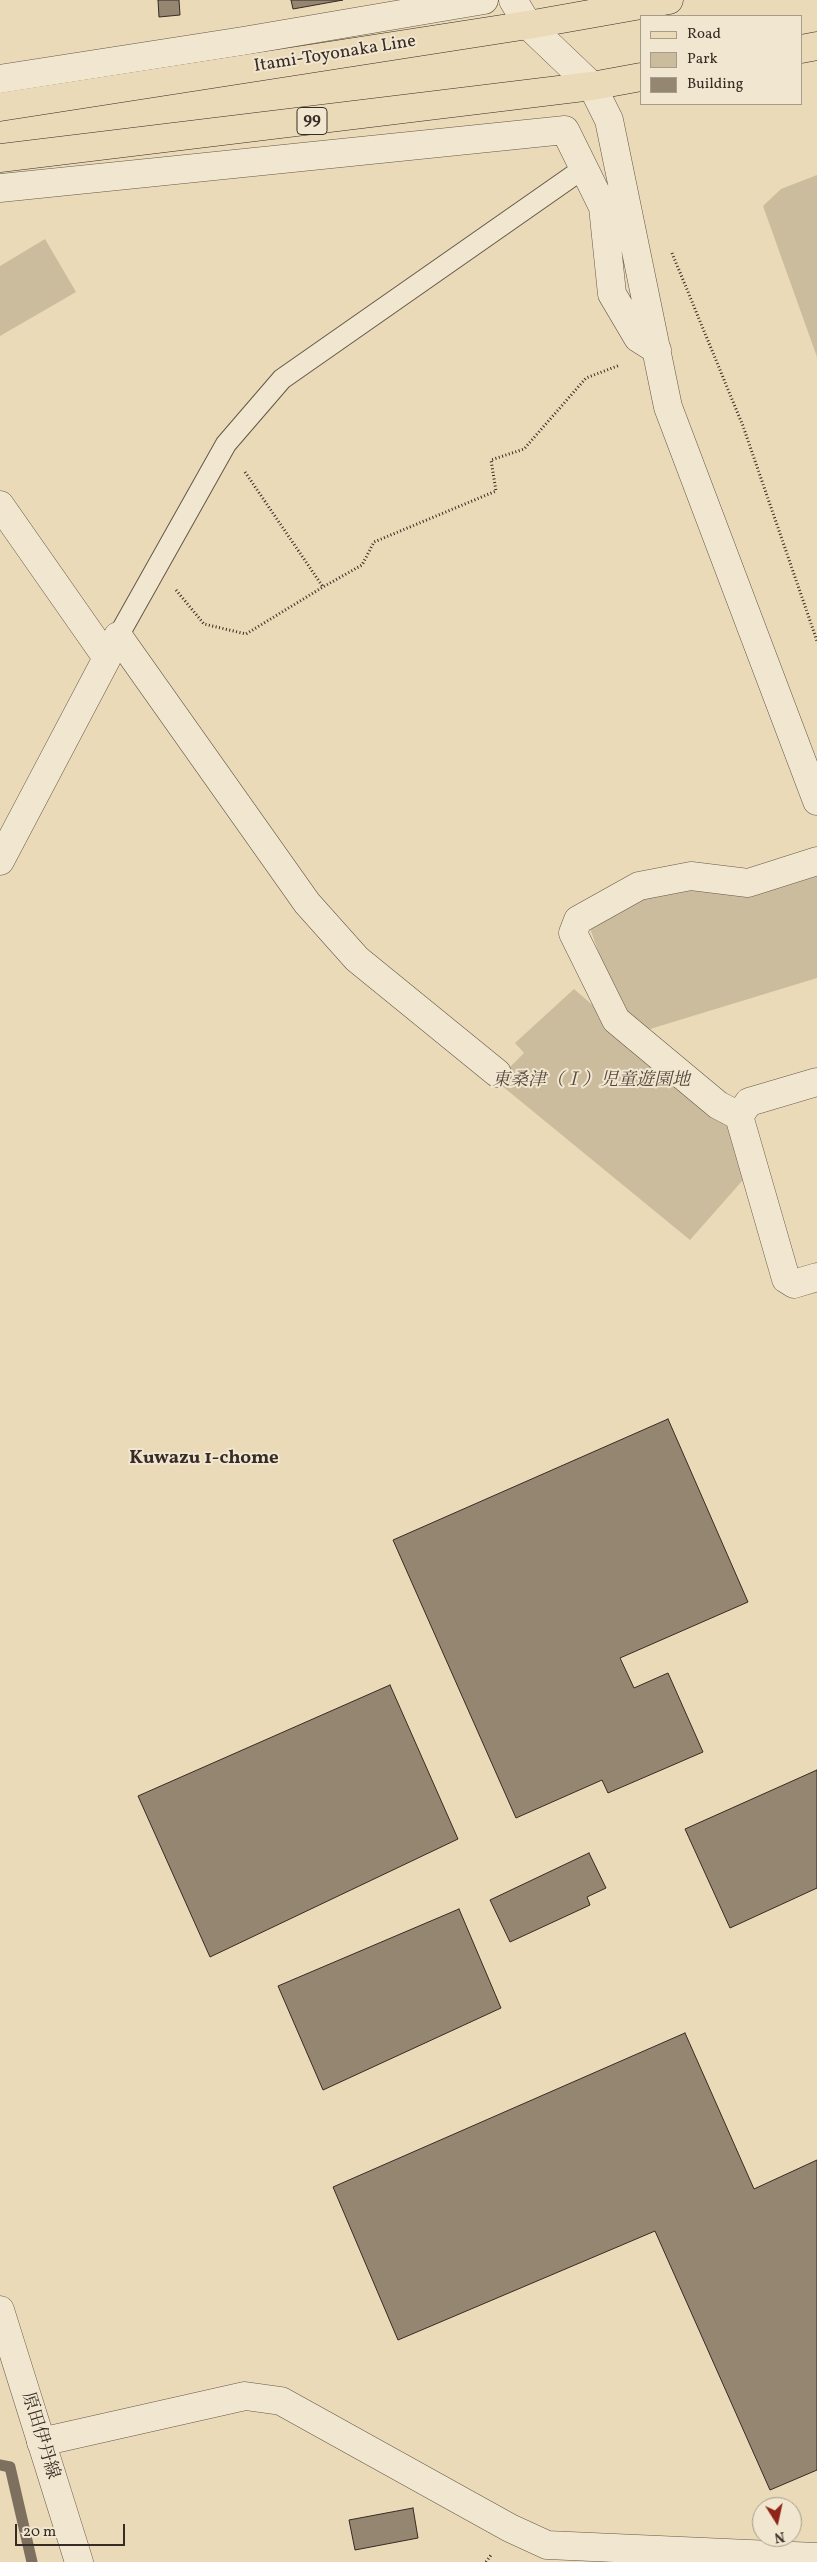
<!DOCTYPE html>
<meta charset="utf-8">
<style>
body{margin:0}
#map{position:relative;width:817px;height:2562px;overflow:hidden;background:#eadab7;font-family:Vollkorn,serif}
canvas{display:block}
.legend{position:absolute;left:640px;top:15px;width:162px;height:90px;box-sizing:border-box;background:#f1e7d0;border:1px solid #a79c8c;margin:0;padding:6px 9px;list-style:none;font-size:15px;color:#372b25}
.legend li{display:flex;align-items:center;gap:10px;height:25px}
.legend b{width:25px;border:1px solid #a79c8c}
.north{position:absolute;left:752px;top:2497px;width:50px;height:50px;box-sizing:border-box;background:#f1e7d0;border:1px solid #a79c8c;border-radius:50%;rotate:170deg;font-size:14px;font-weight:700;line-height:20px;text-align:center;color:#372b25}
.north::after{content:'';display:block;margin:auto;width:18px;height:22px;background:#8f2418;clip-path:polygon(50% 0,100% 100%,50% 72%,0 100%)}
.scale{position:absolute;left:15px;top:2524px;width:110px;height:22px;box-sizing:border-box;border:2px solid #372b25;border-top:0;padding-left:6px;font-size:15px;line-height:18px;white-space:nowrap;color:#372b25;-webkit-text-stroke:4px #f1e7d0;paint-order:stroke}
</style>
<div id="map">
<canvas width="817" height="2562"></canvas>
<ul class="legend">
<li><b style="height:6px;background:#eadab7"></b>Road</li>
<li><b style="height:14px;background:#ccbc9e"></b>Park</li>
<li><b style="height:14px;background:#948671"></b>Building</li>
</ul>
<div class="north">N</div>
<div class="scale">20 m</div>
</div>
<script>
const c = document.querySelector('canvas').getContext('2d');
c.lineJoin = 'round';
function paint(path, color) {
  c.fillStyle = color;
  c.fill(path, 'evenodd');
}
function toPath(rows) {
  const path = new Path2D();
  for (const r of rows) {
    path.moveTo(r[0], r[1]);
    for (let i = 2; i < r.length; i += 2) path.lineTo(r[i], r[i + 1]);
  }
  return path;
}
function trace(path, color, width, dash) {
  c.strokeStyle = color;
  c.lineWidth = width;
  c.lineCap = dash ? 'butt' : 'round';
  c.setLineDash(dash || []);
  c.stroke(path);
}
function label(font, color, halo, rows, align = 'center') {
  c.font = font + ' Vollkorn,"Noto Serif JP",serif';
  c.lineWidth = 4;
  c.setLineDash([]);
  c.textBaseline = 'middle';
  c.strokeStyle = halo;
  c.fillStyle = color;
  for (const [text, x, y, turn = 0] of rows) {
    c.save();
    c.translate(x, y);
    c.rotate((+turn || 0) * Math.PI / 180);
    c.textAlign = isNaN(turn) ? turn : align;
    if (halo) c.strokeText(text, 0, 0);
    c.fillText(text, 0, 0);
    c.restore();
  }
}
paint(toPath([
 [817,175,817,357,763,206,781,189],
 [45,239,76,292,0,336,0,266],
 [817,872,817,978,650,1029,619,1008,588,923,635,896],
 [574,989,739,1132,750,1172,690,1240,496,1081,524,1053,515,1043]
]), '#ccbc9e');
trace(toPath([
 [0,2465,10,2467,32,2562]
]), '#7e705f', 11);
const building = toPath([
 [158,0,179,0,180,15,159,17,158,0],
 [291,0,343,0,293,9,291,0],
 [668,1419,748,1602,620,1658,634,1688,668,1673,703,1752,608,1793,602,1780,516,1818,393,1540,668,1419],
 [390,1685,458,1839,210,1957,138,1796,390,1685],
 [817,1770,817,1888,730,1928,685,1829,817,1770],
 [589,1853,606,1888,587,1897,590,1905,510,1942,490,1900,589,1853],
 [459,1909,501,2008,323,2090,278,1986,459,1909],
 [685,2033,754,2189,817,2160,817,2470,770,2490,655,2231,398,2340,333,2187,685,2033],
 [413,2508,418,2538,355,2550,349,2520,413,2508]
]);
paint(building, '#948671');
trace(building, '#372b25', 1);
const service = toPath([
 [112,647,226,444,282,379,584,168]
]);
const minor = toPath([
 [513,0,528,25,592,86,609,120,668,407,817,801],
 [0,79,243,41,484,0],
 [0,188,565,130,603,207,612,294,638,338,657,350],
 [0,505,107,658,0,861],
 [118,636,307,903,357,959,497,1073],
 [817,1082,749,1102,739,1116,786,1279,794,1284,817,1277],
 [739,1116,718,1105,616,1020,573,933,578,920,639,886,691,876,748,883,817,861],
 [41,2442,245,2396,281,2401,510,2528,547,2545,817,2557]
]);
const tertiary = toPath([
 [0,2310,79,2562]
]);
const primary = toPath([
 [801,49,817,46],
 [0,107,528,25,669,0],
 [0,158,592,86,641,77]
]);
trace(service, '#64574a', 22);
trace(minor, '#64574a', 29);
trace(tertiary, '#64574a', 29);
trace(primary, '#372b25', 29);
trace(toPath([
 [672,253,743,426,817,641],
 [245,472,323,587,362,565,374,542,496,491,491,460,524,449,586,378,620,365],
 [176,590,204,624,246,634,323,587],
 [486,2562,491,2555]
]), '#372b25', 3, [1, 2.5]);
trace(service, '#f1e7d0', 20);
trace(minor, '#f1e7d0', 28);
trace(tertiary, '#f1e7d0', 28);
trace(primary, '#eadab7', 28);
for (const [x, y, w] of [
 [312,121,30]
]) {
  const box = new Path2D();
  box.roundRect(x - w / 2, y - 13.5, w, 27, 4);
  c.fillStyle = '#f1e7d0';
  c.fill(box);
  trace(box, '#372b25', 1);
}
label('bold 16px', '#372b25', null, [
 ["99",312,121]
]);
label('18px', '#372b25', '#f1e7d0', [
 ["Itami-Toyonaka Line",335,55,-9],
 ["原田伊丹線",39,2436,73]
]);
label('italic 18px', '#55483d', '#f1e7d0', [
 ["東桑津（Ⅰ）児童遊園地",591,1082]
]);
label('bold 19px', '#372b25', '#f1e7d0', [
 ["Kuwazu 1-chome",204,1460]
]);
</script>
